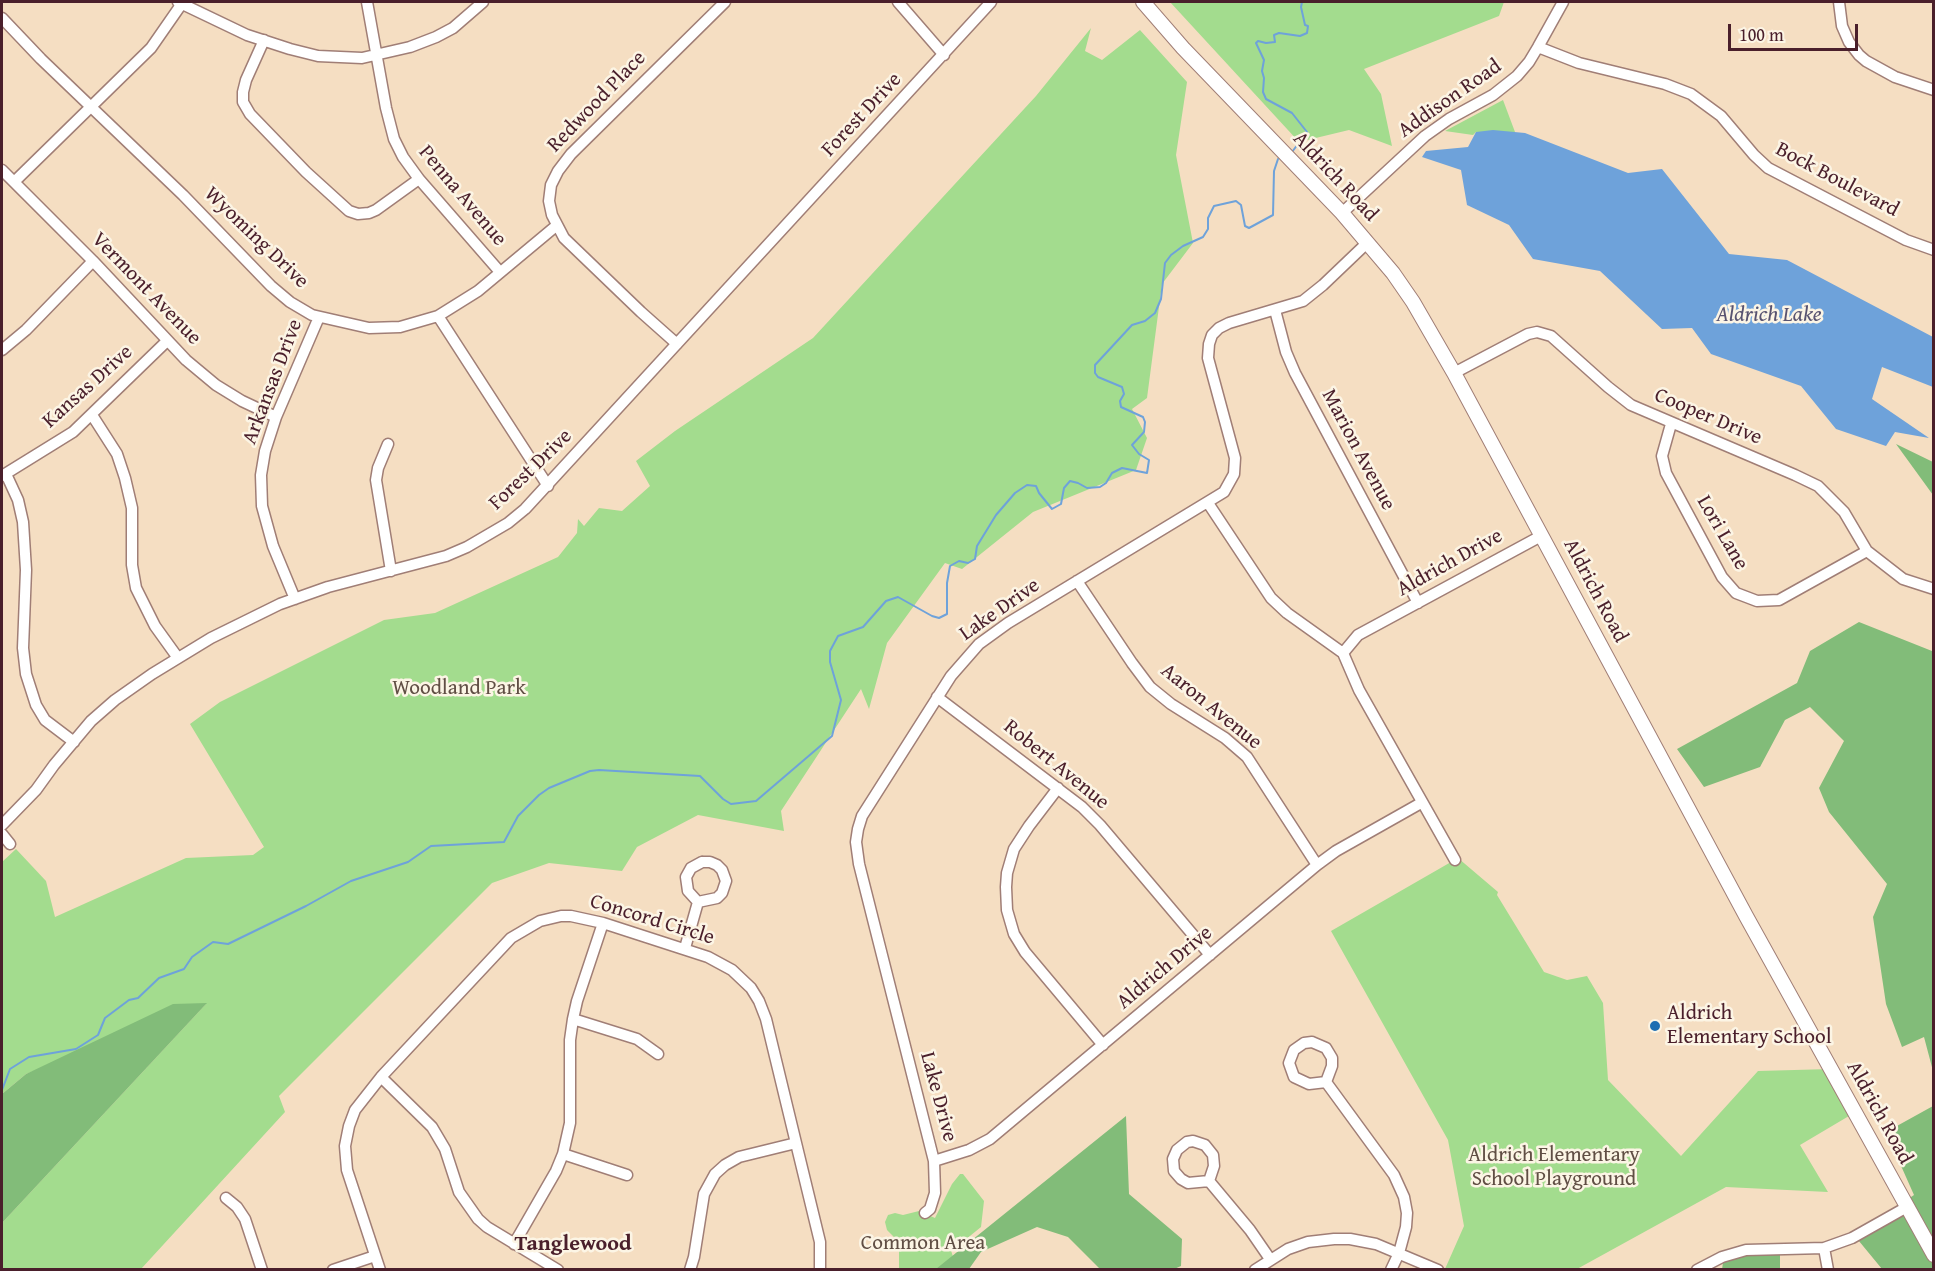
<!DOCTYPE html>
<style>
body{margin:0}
#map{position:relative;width:1935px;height:1271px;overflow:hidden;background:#f5dec2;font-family:"Gentium Book Plus",serif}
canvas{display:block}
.frame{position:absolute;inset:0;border:3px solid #4a1f2b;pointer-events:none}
.scale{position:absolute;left:1728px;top:24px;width:130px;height:27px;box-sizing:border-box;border:3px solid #4a1f2b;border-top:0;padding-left:8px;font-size:18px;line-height:21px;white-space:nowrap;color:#4a1f2b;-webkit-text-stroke:4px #fcf5e5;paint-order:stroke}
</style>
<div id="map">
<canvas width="1935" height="1271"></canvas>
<div class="frame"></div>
<div class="scale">100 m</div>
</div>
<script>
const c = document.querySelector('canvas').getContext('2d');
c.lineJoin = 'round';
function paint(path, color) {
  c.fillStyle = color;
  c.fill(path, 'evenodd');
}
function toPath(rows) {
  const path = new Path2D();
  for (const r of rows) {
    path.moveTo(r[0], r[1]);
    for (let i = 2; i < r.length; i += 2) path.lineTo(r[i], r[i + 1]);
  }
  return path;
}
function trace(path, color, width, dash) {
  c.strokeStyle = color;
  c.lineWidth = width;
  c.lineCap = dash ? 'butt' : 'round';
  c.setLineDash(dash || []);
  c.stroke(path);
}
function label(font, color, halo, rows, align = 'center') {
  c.font = font + ' "Gentium Book Plus",serif';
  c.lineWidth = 5;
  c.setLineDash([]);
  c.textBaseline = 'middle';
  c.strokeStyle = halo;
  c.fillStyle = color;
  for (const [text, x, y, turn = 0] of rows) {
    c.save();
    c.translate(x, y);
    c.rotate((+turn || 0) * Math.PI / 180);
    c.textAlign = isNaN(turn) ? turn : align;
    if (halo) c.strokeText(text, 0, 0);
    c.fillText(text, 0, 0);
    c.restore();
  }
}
paint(toPath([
 [1170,2,1504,2,1499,16,1364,69,1381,94,1392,146,1349,130,1299,142],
 [1091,28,1085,51,1102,60,1140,30,1187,82,1176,155,1193,243,1162,284,1147,398,1132,409,1147,438,1136,470,1033,512,962,569,945,563,887,643,869,709,861,689,781,811,784,831,698,815,637,847,622,871,549,863,492,883,279,1096,285,1112,141,1269,2,1269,2,1223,206,1004,26,1074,2,1094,2,862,16,849,46,881,55,917,186,858,253,855,264,847,190,724,220,702,384,620,435,613,558,557,577,533,578,519,584,526,599,508,622,511,650,486,636,461,675,431,813,338,1036,96],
 [1503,100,1515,132,1476,132,1473,135,1445,131],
 [1458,858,1498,892,1497,895,1544,972,1567,980,1587,976,1603,1003,1608,1080,1681,1156,1758,1071,1831,1069,1854,1113,1800,1145,1828,1192,1726,1187,1577,1269,1445,1269,1464,1226,1448,1140,1331,931],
 [960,1174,963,1174,984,1201,981,1227,965,1240,948,1241,955,1263,945,1269,899,1269,899,1249,894,1237,887,1230,885,1222,888,1215,895,1213,903,1215,919,1211,935,1218,952,1184]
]), '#a3dc8e');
paint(toPath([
 [1896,444,1933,462,1933,495],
 [1859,622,1932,651,1933,650,1933,1071,1924,1037,1902,1047,1886,1004,1873,917,1887,884,1829,812,1819,788,1844,741,1810,707,1785,720,1760,767,1704,787,1677,749,1797,683,1810,651],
 [207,1003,2,1223,2,1094,26,1074,173,1004],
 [1933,1106,1933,1269,1882,1269,1854,1235,1914,1195,1886,1132],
 [1126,1116,1129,1194,1182,1239,1181,1266,1172,1270,1100,1269,1068,1237,1037,1227,981,1252,969,1269,936,1269],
 [1780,1247,1780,1269,1722,1270,1724,1254]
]), '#82bc79');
paint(toPath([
 [1493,130,1525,133,1628,173,1662,169,1729,254,1787,260,1933,337,1933,387,1882,367,1872,399,1929,438,1895,432,1886,446,1836,429,1801,386,1711,354,1692,328,1662,329,1600,271,1533,259,1509,225,1467,205,1461,170,1422,157,1426,151,1468,147,1476,132]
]), '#6ea2da');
trace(toPath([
 [1292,152,1307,132,1292,113,1266,99,1263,92,1264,78,1262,71,1264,60,1256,43,1258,41,1266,43,1275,42,1274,35,1279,33,1300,36,1307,33,1308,26,1305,25,1301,7,1302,2],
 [2,1090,10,1069,29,1057,76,1049,98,1035,105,1018,129,1000,138,998,159,978,184,969,192,957,213,942,228,944,306,906,351,881,408,862,431,846,504,842,518,816,539,795,549,788,590,771,599,770,700,776,723,799,731,804,756,801,832,736,841,700,830,662,830,651,838,636,863,627,886,601,898,597,932,616,939,618,947,614,947,583,950,566,959,561,968,563,975,559,977,546,996,515,1015,493,1027,485,1036,486,1039,493,1052,509,1061,504,1064,488,1070,481,1078,483,1087,488,1100,487,1106,483,1112,473,1122,468,1147,473,1149,460,1139,454,1132,445,1144,432,1145,422,1143,417,1121,407,1120,401,1124,394,1122,387,1098,377,1095,373,1095,365,1132,325,1145,321,1155,313,1161,299,1165,263,1171,255,1183,246,1203,237,1208,229,1208,218,1214,206,1236,201,1241,205,1245,226,1249,228,1273,215,1274,171,1278,159]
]), '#6ea2da', 2);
const minor = toPath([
 [178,2,247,35,290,49,318,56,362,58,410,47,436,37,453,28,483,2],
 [367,2,386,108,394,139,403,157,419,179,500,272],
 [898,2,944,55],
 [1839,2,1842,26,1849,42,1859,55,1866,61,1895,77,1934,90],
 [2,18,41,59,183,195,271,286,290,302,312,315,369,328,400,327,438,316,478,291,556,226],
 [264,40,246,80,243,92,243,102,250,114,306,172,349,211,358,214,369,213,376,210,419,179],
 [1538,47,1579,63,1665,84,1691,94,1721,116,1754,155,1768,168,1906,240,1934,250],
 [2,170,93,261,186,360,216,385,242,401,276,417],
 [14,182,151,48,183,2],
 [1342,213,1425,136,1449,119,1493,95,1517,76,1529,62,1538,47,1563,2],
 [1275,310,1286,352,1295,373,1418,603],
 [438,316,548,486],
 [677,344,641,312,564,238,552,215,549,201,551,185,558,171,571,154,725,2],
 [2,350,26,330,93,261],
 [1454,373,1528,334,1537,332,1551,336,1608,387,1631,405,1795,475,1818,486,1844,512,1867,551,1903,579,1934,589],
 [92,415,117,454,125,478,132,508,132,565,136,588,155,626,178,658],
 [1671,424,1662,456,1666,473,1722,577,1736,593,1757,601,1779,600,1867,551],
 [388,444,378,468,376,480,391,571],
 [6,474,18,500,23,522,26,570,23,648,26,674,36,705,45,720,74,742],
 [2,476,73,432,167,341],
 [1208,503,1271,598,1287,613,1343,653],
 [1077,581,1132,663,1150,687,1171,704,1225,738,1247,757,1317,865],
 [295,599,273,546,262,506,261,475,265,451,276,417,319,317],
 [937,697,1082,807,1100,825,1210,955],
 [1058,788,1029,826,1014,849,1007,873,1006,887,1007,910,1014,934,1025,952,1103,1045],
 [2,825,36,790,54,765,91,721,115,700,152,674,211,638,280,604,328,587,446,556,467,547,508,523,525,509,991,2],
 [2,834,10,844],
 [1455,860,1359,690,1343,653,1358,635,1541,536],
 [702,862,710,862,717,865,722,870,726,881,722,893,717,898,698,902,688,891,686,877,691,868,702,862],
 [685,948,698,902],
 [573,1019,637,1039,658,1054],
 [1312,1042,1326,1048,1332,1058,1332,1066,1326,1082,1309,1084,1294,1077,1289,1063,1294,1050,1304,1043,1312,1042],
 [381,1077,432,1127,445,1149,459,1192,478,1219,487,1227,558,1270],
 [1326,1082,1394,1175,1404,1197,1407,1213,1406,1227,1399,1253,1391,1270],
 [1193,1141,1205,1145,1213,1155,1214,1166,1209,1181,1188,1183,1181,1179,1174,1171,1173,1159,1177,1150,1187,1142,1193,1141],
 [563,1154,627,1175],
 [934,1161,969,1150,990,1139,1317,865,1336,851,1421,803],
 [1209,1181,1250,1230,1270,1259],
 [226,1198,237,1207,245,1219,262,1270],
 [925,1213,930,1209,935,1193,934,1161,859,864,856,842,858,829,862,816,951,676,979,644,1008,623,1224,492,1234,474,1235,458,1208,358,1209,344,1212,335,1219,328,1229,323,1303,301,1323,285,1367,243],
 [514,1244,556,1171,563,1154,570,1123,570,1040,573,1019,577,1001,603,923],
 [1824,1248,1828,1270],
 [333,1270,375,1256],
 [380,1270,347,1170,345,1146,349,1126,355,1110,381,1077,511,938,540,921,561,916,571,916,603,923,708,957,732,970,751,988,759,1001,766,1019,796,1143,820,1242,820,1270],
 [690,1270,694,1257,704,1194,715,1174,725,1165,739,1157,796,1143],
 [1255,1270,1288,1249,1308,1242,1334,1239,1350,1239,1376,1244,1438,1270],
 [1697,1270,1722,1257,1746,1250,1824,1248,1852,1238,1907,1207]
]);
const secondary = toPath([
 [1143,2,1183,48,1342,213,1393,273,1413,302,1454,373,1746,916,1934,1255]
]);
trace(minor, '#a07e76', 13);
trace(secondary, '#a07e76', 16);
trace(minor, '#fff', 10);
trace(secondary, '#fff', 14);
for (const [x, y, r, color] of [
 [1655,1026,6,"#1f6fb2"]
]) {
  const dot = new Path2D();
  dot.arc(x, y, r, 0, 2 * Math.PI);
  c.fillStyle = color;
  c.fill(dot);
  trace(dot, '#fcf5e5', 2);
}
label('21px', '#4a1f2b', '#fcf5e5', [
 ["Addison Road",1450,99,-35],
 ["Redwood Place",597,102,-46],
 ["Forest Drive",862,115,-47],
 ["Aldrich Road",1335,177,47],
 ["Bock Boulevard",1837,180,28],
 ["Penna Avenue",462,196,50],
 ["Wyoming Drive",256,238,44],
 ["Vermont Avenue",146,289,46],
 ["Arkansas Drive",273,382,-69],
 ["Kansas Drive",88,387,-42],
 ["Cooper Drive",1708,417,23],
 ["Marion Avenue",1358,450,62],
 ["Forest Drive",531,470,-44],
 ["Lori Lane",1722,533,60],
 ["Aldrich Drive",1450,563,-29],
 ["Aldrich Road",1595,591,62],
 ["Lake Drive",1000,610,-35],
 ["Aaron Avenue",1211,707,39],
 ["Robert Avenue",1056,765,39],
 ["Concord Circle",652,920,17],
 ["Aldrich Drive",1165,968,-40],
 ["Lake Drive",938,1097,75],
 ["Aldrich Road",1879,1113,61]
]);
label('21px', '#604e44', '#fcf5e5', [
 ["Woodland Park",459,689],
 ["Aldrich Elementary",1554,1156],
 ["School Playground",1554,1180],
 ["Common Area",923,1244]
]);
label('21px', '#4a1f2b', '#fcf5e5', [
 ["Aldrich",1667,1014],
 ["Elementary School",1667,1038]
], 'left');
label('italic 22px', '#585371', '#fcf5e5', [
 ["Aldrich Lake",1769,315]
]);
label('bold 22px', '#4a1f2b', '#fcf5e5', [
 ["Tanglewood",573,1244]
]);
</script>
